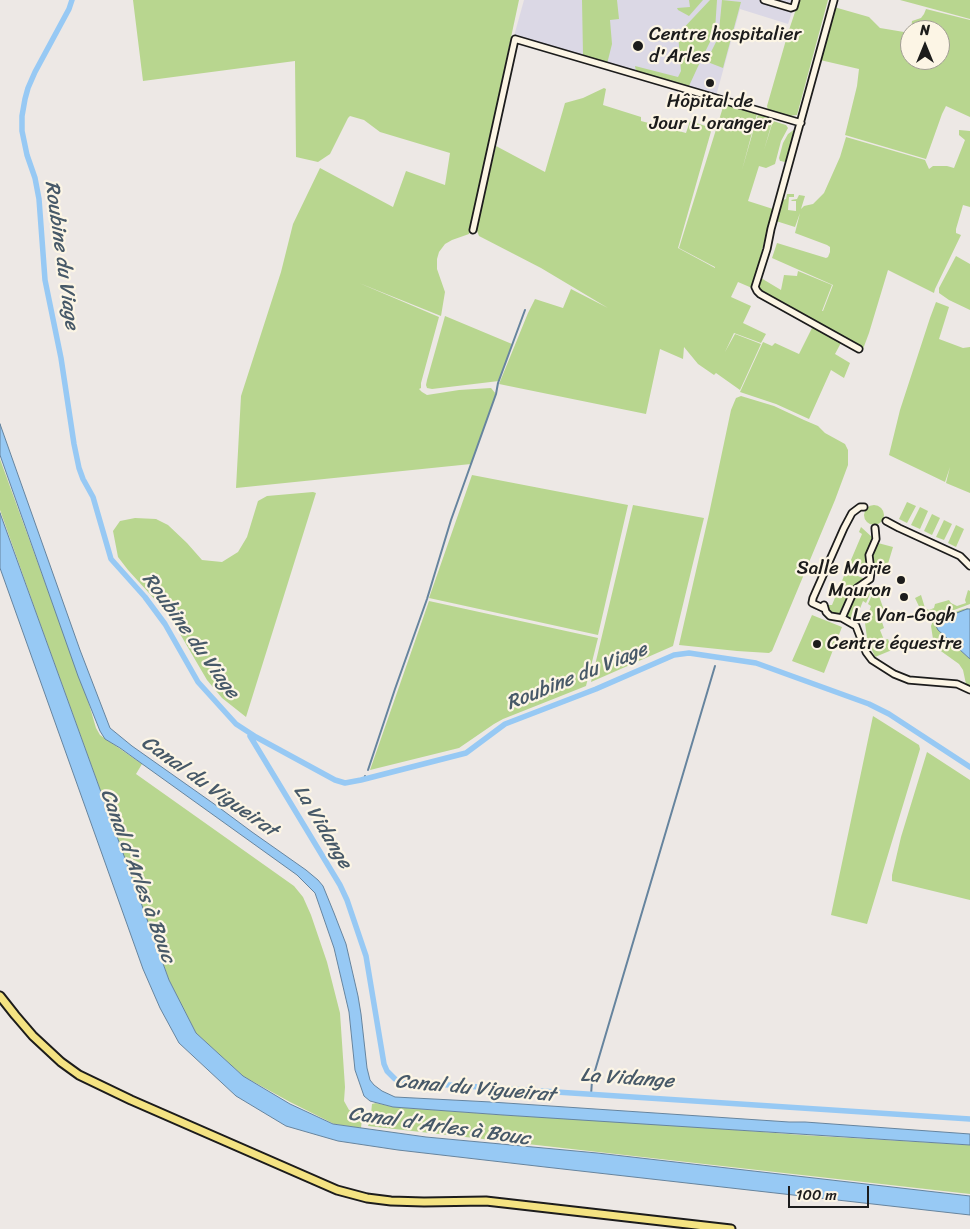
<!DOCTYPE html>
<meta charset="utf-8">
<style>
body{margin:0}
#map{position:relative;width:970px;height:1229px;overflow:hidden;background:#ede8e5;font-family:Sriracha,sans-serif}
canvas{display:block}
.north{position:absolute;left:900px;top:20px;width:50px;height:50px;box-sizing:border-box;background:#fcf5e5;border:1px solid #a29e95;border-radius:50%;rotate:0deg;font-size:14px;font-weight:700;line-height:20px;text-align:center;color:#1c1c1c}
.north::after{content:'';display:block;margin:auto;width:18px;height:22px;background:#1c1c1c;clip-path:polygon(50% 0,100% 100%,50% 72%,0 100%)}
.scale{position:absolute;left:788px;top:1186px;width:81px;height:22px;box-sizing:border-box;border:2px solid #1c1c1c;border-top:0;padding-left:6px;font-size:15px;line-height:18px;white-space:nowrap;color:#1c1c1c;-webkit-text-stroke:4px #fcf5e5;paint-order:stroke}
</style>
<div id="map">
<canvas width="970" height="1229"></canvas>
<div class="north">N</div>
<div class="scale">100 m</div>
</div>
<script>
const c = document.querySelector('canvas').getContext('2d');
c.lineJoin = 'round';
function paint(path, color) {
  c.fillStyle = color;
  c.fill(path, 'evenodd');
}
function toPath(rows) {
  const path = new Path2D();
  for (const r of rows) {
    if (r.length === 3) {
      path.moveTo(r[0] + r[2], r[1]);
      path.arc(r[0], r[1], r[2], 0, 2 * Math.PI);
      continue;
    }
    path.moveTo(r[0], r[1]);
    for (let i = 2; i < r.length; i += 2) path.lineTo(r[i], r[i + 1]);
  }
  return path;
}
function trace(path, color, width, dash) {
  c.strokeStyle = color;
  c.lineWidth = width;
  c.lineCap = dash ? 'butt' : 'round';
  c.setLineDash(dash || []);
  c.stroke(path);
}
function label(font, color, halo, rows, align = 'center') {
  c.font = font + ' Sriracha,sans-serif';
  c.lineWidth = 4.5;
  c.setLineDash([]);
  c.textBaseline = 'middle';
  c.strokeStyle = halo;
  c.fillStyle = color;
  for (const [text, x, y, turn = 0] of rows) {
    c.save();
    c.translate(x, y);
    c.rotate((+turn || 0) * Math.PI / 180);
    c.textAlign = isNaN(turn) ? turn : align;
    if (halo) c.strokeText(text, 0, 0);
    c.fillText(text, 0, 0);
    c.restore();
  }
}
paint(toPath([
 [524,0,796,0,788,24,740,9,716,96,514,36]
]), '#dbd8e5');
paint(toPath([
 [133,0,519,0,469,234,452,240,445,244,439,252,437,259,437,269,445,292,441,316,359,283,439,317,421,383,421,388,419,389,422,392,427,395,459,390,491,388,496,394,471,464,236,488,241,396,281,272,293,224,320,168,393,207,406,171,445,185,450,153,380,132,364,120,350,116,348,118,330,154,318,162,296,157,295,61,143,81],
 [582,0,617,0,619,19,610,20,612,44,607,64,583,55],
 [689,0,703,0,689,16,678,10,677,8,690,7],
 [710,0,717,0,715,30,713,36,701,60,689,86,636,71,635,66,678,77,681,71,678,34],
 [722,0,741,2,723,68,705,61,711,52,718,38,719,31],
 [799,0,828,0,797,115,789,116,768,110,767,106,788,33],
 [900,0,970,0,970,19,926,7],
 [834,7,869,17,880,28,910,33,910,60,940,60,940,30,911,30,912,21,921,18,924,14,926,9,970,20,970,117,946,106,942,114,926,159,845,135,857,86,859,69,820,60],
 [604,88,606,89,603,105,641,117,641,121,686,133,690,121,712,128,678,248,715,268,715,267,679,248,724,104,757,114,742,170,758,114,773,119,764,150,773,121,786,125,788,128,781,141,775,164,766,168,759,166,748,201,773,209,752,288,738,282,731,297,751,306,743,323,766,334,761,343,734,333,725,352,735,334,761,344,740,390,716,373,714,375,698,364,684,347,683,359,660,349,646,414,499,384,528,313,535,299,563,308,571,289,608,308,541,268,479,236,476,228,496,146,545,172,565,103,583,98],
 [796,124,800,124,788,163,781,161,780,161,779,158,783,143,788,134,795,129,795,125],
 [959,130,970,131,970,207,963,205,956,229,956,233,961,235,935,289,934,293,888,270,869,333,863,349,759,291,758,284,761,278,781,290,784,275,797,276,798,271,832,285,822,311,823,311,833,285,772,258,777,243,826,258,828,257,830,252,830,247,827,245,795,233,800,213,795,227,776,221,783,200,786,199,787,194,794,194,794,197,789,197,788,210,796,211,796,201,792,201,791,200,797,199,799,195,805,196,801,209,804,206,813,204,824,193,840,157,846,137,925,160,929,169,933,166,947,166,954,168,965,140,959,135],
 [956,256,970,264,970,310,949,300,939,293,939,288],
 [936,302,949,307,939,339,963,348,970,347,970,493,946,483,950,467,945,482,889,455,900,410,930,318],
 [445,316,512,344,499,381,432,389,427,388,426,385,427,380],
 [813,326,842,341,835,354,850,363,844,378,831,370,809,419,776,404,740,392,763,342,772,346,775,343,799,354],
 [741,396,774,406,804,420,818,426,825,433,845,444,848,450,848,465,835,500,772,651,769,653,737,651,679,645,709,514,731,410,736,398],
 [0,459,60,624,89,704,96,728,100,735,142,764,136,774,294,886,303,897,311,915,327,962,340,1013,345,1087,344,1101,349,1110,358,1112,362,1119,361,1128,334,1124,290,1102,243,1076,196,1033,169,980,36,612,0,510],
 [472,475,628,505,598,635,429,598],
 [313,492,316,493,246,717,222,698,207,680,169,615,128,570,118,557,113,531,120,521,135,518,156,519,168,525,187,543,202,560,222,562,238,552,247,537,258,501,267,496],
 [907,502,916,506,907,523,899,519],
 [874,515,10],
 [633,505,704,518,694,559,673,646,591,682],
 [920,507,928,511,920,529,911,525],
 [932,514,940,518,932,535,924,531],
 [944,520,952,524,944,540,936,537],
 [956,525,964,529,956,547,948,543],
 [861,527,873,538,866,557,867,576,848,567,862,534,859,532],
 [878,543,893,547,887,567,875,571,872,551,876,544],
 [846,571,865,579,853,587,847,597,840,612,838,614,831,613,827,608,828,605,832,605],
 [869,586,870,594,866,603,863,601,855,621,845,617,858,591],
 [968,590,970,591,970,604,930,619,928,616,924,617,915,598,921,595,925,608,929,610,934,608,935,604,949,600,951,603,957,606,966,603,965,600],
 [881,591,879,596,885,613,880,616,884,628,880,630,884,640,888,639,892,650,875,657,867,638,865,623,871,606,868,604,872,595],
 [429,601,598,638,586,686,503,719,494,724,459,748,370,770],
 [970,608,955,615,938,630,970,659,970,687,966,684,963,670,959,664,938,649,933,639,931,626,933,621,963,609],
 [812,615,842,627,824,673,792,661],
 [873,716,919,745,920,749,867,924,831,915],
 [927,752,970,780,970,900,892,881,892,875,901,837],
 [376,1103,393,1107,503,1115,634,1122,801,1135,970,1145,970,1194,368,1126,371,1114,372,1104]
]), '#b8d68f');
const water = toPath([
 [0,424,80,650,110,728,132,746,217,806,252,832,306,870,318,880,323,886,334,913,346,944,358,996,361,1014,367,1068,370,1080,374,1085,382,1091,395,1097,491,1102,789,1122,805,1122,970,1134,970,1145,503,1115,393,1107,370,1101,364,1096,355,1070,349,1012,334,948,315,893,297,875,120,748,105,739,100,731,78,676,0,455,0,424],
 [0,513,169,980,196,1033,243,1076,290,1104,333,1124,426,1137,597,1153,970,1196,970,1215,545,1167,398,1150,338,1141,286,1126,236,1096,179,1043,160,1008,143,969,0,568,0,513],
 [967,609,970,609,970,659,938,630,936,626,937,623,939,620,967,609]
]);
paint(water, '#97c9f4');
trace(water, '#66849e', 1);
trace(toPath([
 [368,770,395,689,427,599,451,520,496,394,498,383,525,310],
 [364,780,365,776],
 [591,1095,592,1081,594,1074,715,666]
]), '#66849e', 2);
trace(toPath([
 [72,0,69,9,35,72,28,88,25,99,22,116,22,131,27,155,35,178,39,199,45,280,61,358,74,444,79,468,83,479,93,497,111,559,145,597,165,624,198,682,236,724,256,737,335,780,345,783,361,780,466,753,505,724,596,689,674,655,689,653,756,663,869,704,889,714,970,767],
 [250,736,340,885,347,900,366,956,384,1064,387,1071,395,1079,403,1082,970,1119]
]), '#97c9f4', 5.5);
const minor = toPath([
 [764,0,791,8,794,7,796,0],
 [834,0,771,229,767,249,755,287,757,291,760,294,859,349],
 [473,230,515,39,801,123],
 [886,521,899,528,960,556,970,566],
 [824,605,826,612,830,616,842,618,856,626,866,652,872,660,894,674,909,680,957,684,970,690],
 [825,609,812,603,813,598,844,528,852,513,860,507,864,507],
 [842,618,853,593,857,588,870,579,871,572,869,555,876,539,875,528]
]);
const major = toPath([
 [0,996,15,1015,33,1036,61,1062,79,1075,131,1100,337,1190,367,1198,391,1201,424,1202,486,1201,731,1229]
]);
trace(minor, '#1c1c1c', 9);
trace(major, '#1c1c1c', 11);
trace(minor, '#fcf5e5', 5.5);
trace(major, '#f4e382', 7);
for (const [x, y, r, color] of [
 [638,46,6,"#1c1c1c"],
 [710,83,5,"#1c1c1c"],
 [901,580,5,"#1c1c1c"],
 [904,597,5,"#1c1c1c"],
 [817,644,5,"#1c1c1c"]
]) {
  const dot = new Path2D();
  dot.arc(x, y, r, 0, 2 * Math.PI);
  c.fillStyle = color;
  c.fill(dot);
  trace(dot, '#fcf5e5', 2);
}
label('19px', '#1c1c1c', '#fcf5e5', [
 ["Centre hospitalier",649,35],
 ["d'Arles",649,57],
 ["Hôpital de",710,102,"center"],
 ["Jour L'oranger",710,124,"center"],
 ["Salle Marie",891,569,"right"],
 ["Mauron",891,591,"right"],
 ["Le Van-Gogh",904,616,"center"],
 ["Centre équestre",827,644]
], 'left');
label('italic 20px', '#475968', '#fcf5e5', [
 ["Roubine du Viage",61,255,82],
 ["Roubine du Viage",190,636,54],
 ["Roubine du Viage",577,677,-22],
 ["Canal du Vigueirat",209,787,35],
 ["La Vidange",322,827,59],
 ["Canal d'Arles à Bouc",137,876,70],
 ["La Vidange",627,1079,4],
 ["Canal du Vigueirat",475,1089,5],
 ["Canal d'Arles à Bouc",439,1127,8]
]);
</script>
